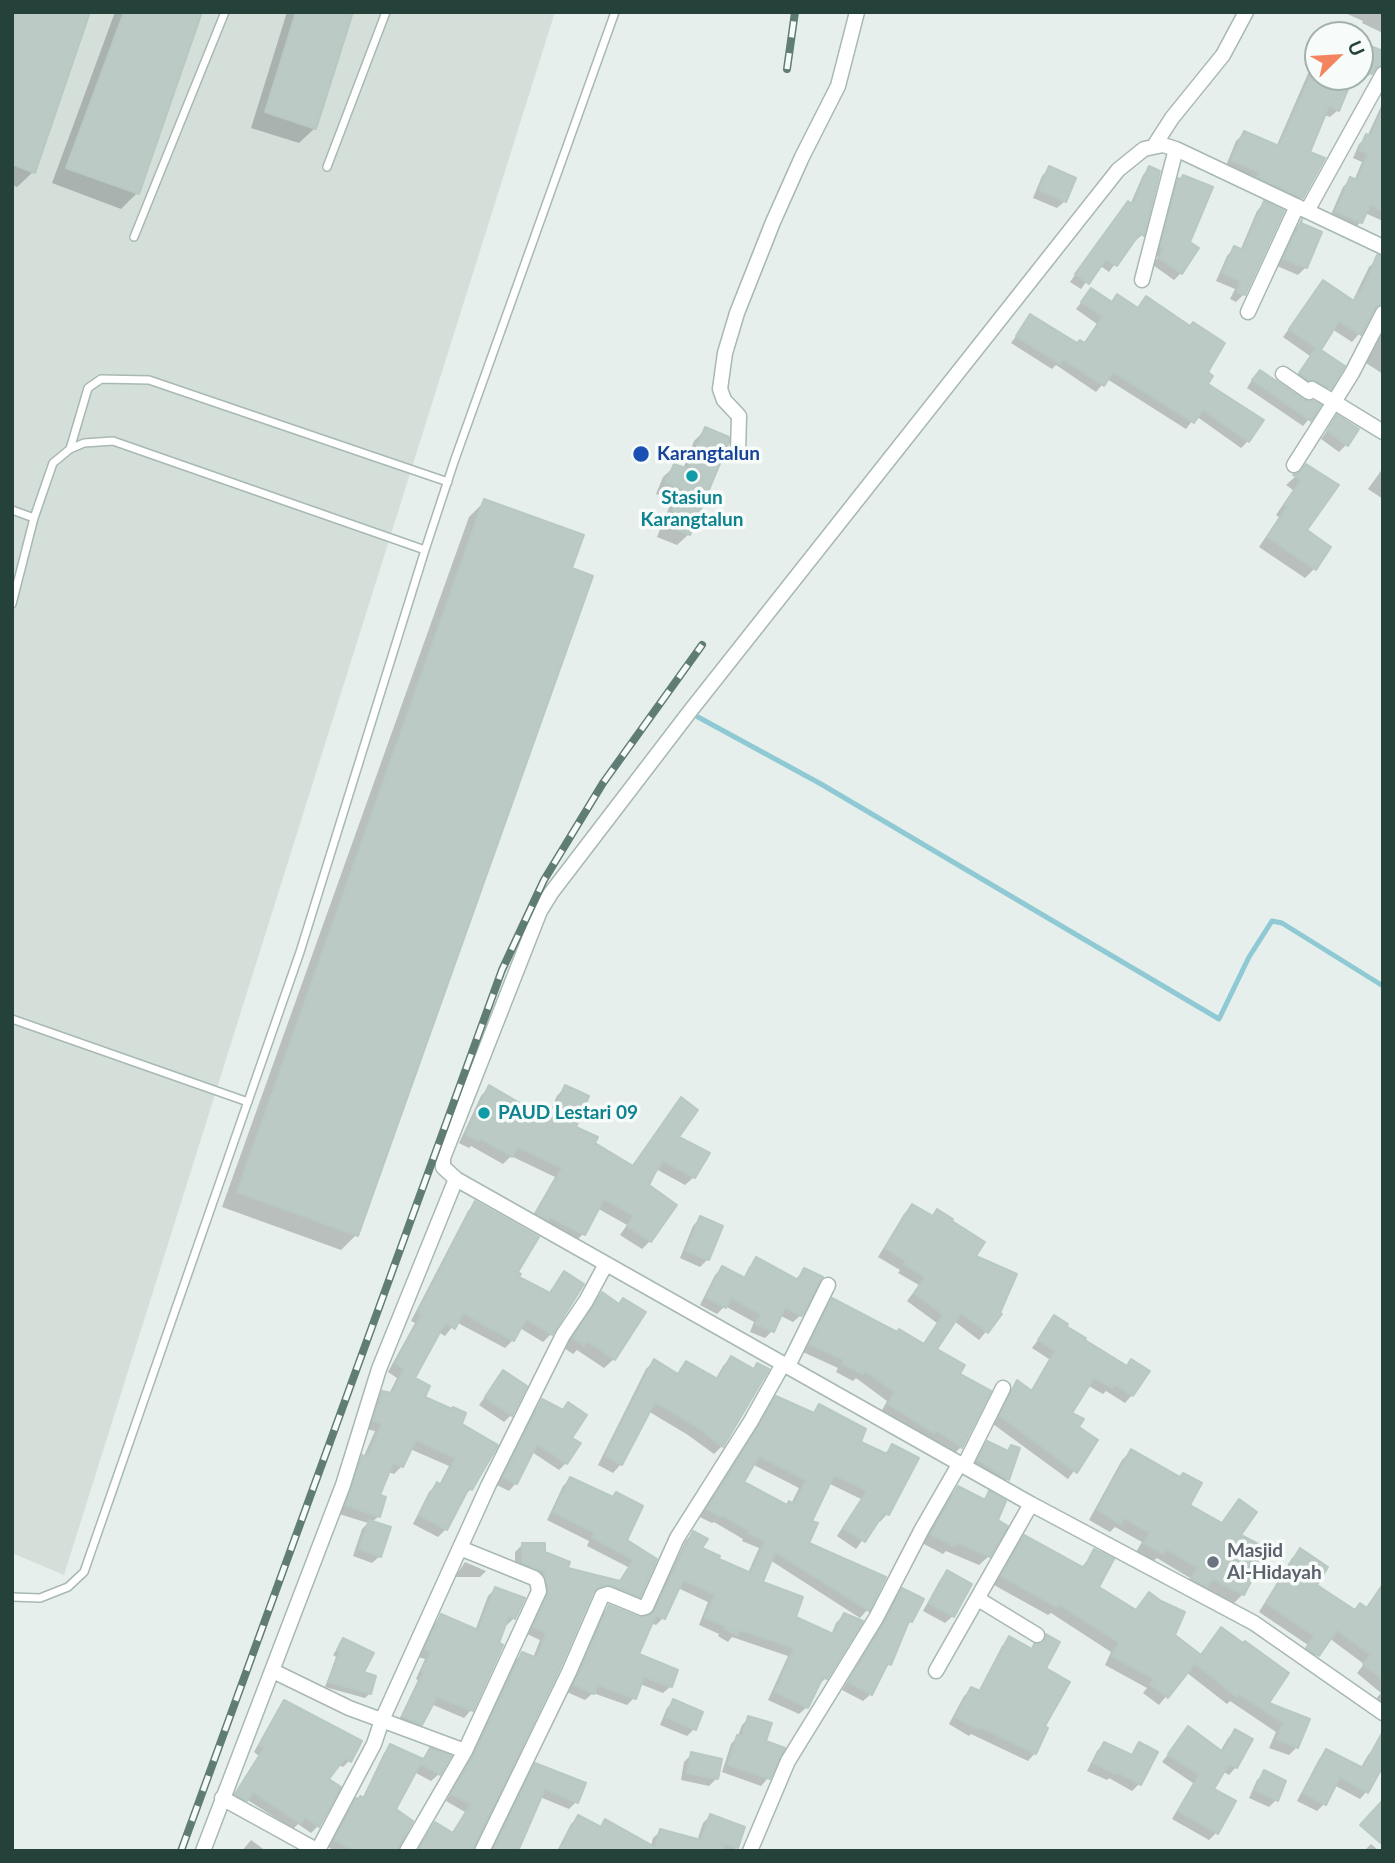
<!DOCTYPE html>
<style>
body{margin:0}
#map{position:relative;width:1395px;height:1863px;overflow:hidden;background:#e6efeb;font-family:Lato,sans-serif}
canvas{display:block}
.frame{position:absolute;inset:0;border:14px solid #24423a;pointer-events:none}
.north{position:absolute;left:1304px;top:21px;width:70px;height:70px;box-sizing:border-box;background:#f7fbf9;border:2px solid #a3b1ad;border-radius:50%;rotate:66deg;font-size:19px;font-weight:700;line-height:28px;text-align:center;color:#24423a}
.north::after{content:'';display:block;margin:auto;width:24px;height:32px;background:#f4845f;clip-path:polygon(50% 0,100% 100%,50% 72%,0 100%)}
</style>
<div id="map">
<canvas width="1395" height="1863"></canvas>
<div class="frame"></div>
<div class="north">U</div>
</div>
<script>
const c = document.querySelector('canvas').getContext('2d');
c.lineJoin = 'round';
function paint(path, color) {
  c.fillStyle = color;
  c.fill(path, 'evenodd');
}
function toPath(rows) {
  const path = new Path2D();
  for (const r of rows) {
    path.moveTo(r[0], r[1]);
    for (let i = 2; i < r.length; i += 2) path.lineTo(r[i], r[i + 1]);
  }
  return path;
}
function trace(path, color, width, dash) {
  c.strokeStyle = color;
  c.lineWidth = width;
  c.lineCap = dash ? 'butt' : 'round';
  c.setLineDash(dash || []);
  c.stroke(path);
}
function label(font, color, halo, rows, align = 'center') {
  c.font = font + ' Lato,sans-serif';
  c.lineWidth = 7;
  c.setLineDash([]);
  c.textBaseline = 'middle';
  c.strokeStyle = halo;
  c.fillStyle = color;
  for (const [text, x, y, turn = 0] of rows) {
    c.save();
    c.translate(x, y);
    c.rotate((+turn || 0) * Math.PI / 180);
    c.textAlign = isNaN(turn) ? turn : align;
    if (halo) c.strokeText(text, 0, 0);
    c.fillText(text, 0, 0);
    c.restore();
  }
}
paint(toPath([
 [12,12,555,12,64,1575,12,1553]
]), '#d4dfda');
paint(toPath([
 [12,12,33,172,17,187,12,185],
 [115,12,200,12,137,193,121,209,52,183],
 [287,12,351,12,315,128,299,143,251,128],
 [1343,12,1383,12,1383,33,1362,23,1363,21],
 [1326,29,1341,35,1320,35],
 [1318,38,1318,77,1352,77,1338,110,1330,117,1324,115,1308,153,1323,159,1302,197,1294,205,1225,168,1236,141,1244,133,1276,147,1317,53,1312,52],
 [1360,43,1383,53,1383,75,1374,71,1363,80,1355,77,1360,77],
 [1383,102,1383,221,1365,213,1361,222,1353,230,1329,219,1343,187,1351,179,1354,181,1362,162,1353,158,1359,144,1367,137],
 [1049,168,1065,201,1057,208,1033,198,1042,176],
 [1149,168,1158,172,1142,235,1135,241,1133,240,1109,272,1099,265,1081,289,1070,282,1121,210,1128,203,1130,205,1143,175],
 [1179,180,1188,242,1181,273,1174,280,1153,265,1158,257,1154,255,1171,188],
 [1264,203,1244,294,1236,302,1230,299,1235,289,1216,281,1227,256,1234,248,1240,251,1257,211],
 [1299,224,1320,233,1306,267,1298,275,1277,266,1295,229],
 [1377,260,1383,262,1383,316,1380,312,1371,311,1359,334,1352,342,1332,329,1318,350,1329,388,1322,395,1293,382,1310,356,1283,337,1323,282,1352,302,1369,267],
 [1091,290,1110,304,1117,296,1136,309,1146,298,1206,372,1205,384,1248,441,1241,448,1196,416,1186,429,1107,379,1096,392,1056,365,1052,369,1011,343,1031,316,1077,345,1083,344,1097,324,1076,309],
 [1383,330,1383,374,1366,363],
 [1253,378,1309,419,1303,426,1247,388],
 [1337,417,1346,445,1339,452,1321,439],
 [706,429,689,534,677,545,657,537,672,500,656,494,663,477,675,466,683,469,694,441],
 [1307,466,1305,531,1314,569,1305,578,1259,547,1279,517,1276,515,1293,490,1286,485],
 [1383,468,1383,499,1368,489],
 [485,501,356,1235,341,1250,222,1207,469,517],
 [489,1087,543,1118,548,1116,557,1096,565,1087,574,1128,593,1144,631,1167,673,1108,681,1100,677,1137,694,1177,685,1185,656,1169,646,1186,650,1241,642,1249,620,1235,627,1225,597,1208,583,1234,575,1242,529,1222,555,1177,511,1156,503,1164,471,1146,469,1148,459,1143,481,1096],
 [476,1203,516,1273,516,1278,548,1294,564,1273,551,1334,543,1342,520,1328,513,1340,505,1348,456,1322,445,1336,438,1332,413,1379,423,1397,459,1425,471,1489,462,1498,446,1529,438,1537,413,1524,429,1492,437,1484,439,1485,449,1466,410,1449,402,1466,394,1474,388,1472,378,1496,379,1516,372,1522,380,1556,372,1563,353,1556,362,1529,368,1523,339,1514,355,1465,364,1456,375,1431,366,1429,375,1401,383,1393,389,1394,397,1378,388,1372,415,1323,411,1321,468,1211],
 [912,1206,931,1217,937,1211,974,1257,1000,1315,979,1340,954,1321,935,1350,957,1375,961,1447,953,1455,927,1437,925,1440,881,1412,887,1401,856,1378,853,1381,836,1372,838,1368,803,1352,825,1308,833,1300,922,1345,937,1323,907,1301,919,1285,898,1273,900,1270,878,1257,904,1214],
 [700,1218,708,1259,700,1267,680,1258,693,1226],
 [757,1259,795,1280,804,1270,801,1315,793,1322,779,1315,772,1331,765,1338,750,1332,754,1322,725,1306,717,1314,700,1305,715,1275,722,1268,743,1279,749,1267],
 [602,1295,618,1305,614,1359,604,1368,577,1350,573,1354,564,1348,592,1304],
 [1055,1317,1132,1395,1125,1403,1106,1391,1103,1394,1087,1385,1070,1413,1077,1428,1096,1441,1068,1479,993,1424,1010,1390,1017,1383,1030,1392,1049,1359,1032,1348],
 [731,1358,753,1370,758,1365,722,1446,714,1454,688,1435,648,1411,621,1464,613,1473,598,1465,646,1369,654,1361,676,1375,687,1363,715,1380,723,1366],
 [503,1372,511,1415,504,1422,479,1405],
 [776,1398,812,1414,819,1406,859,1443,885,1453,893,1446,887,1514,880,1522,877,1520,856,1549,837,1536,861,1499,828,1483,809,1522,807,1544,884,1578,867,1610,860,1618,770,1560,760,1583,793,1617,831,1635,836,1623,844,1615,826,1678,818,1685,807,1707,799,1714,768,1700,788,1656,732,1637,728,1642,718,1636,719,1634,699,1625,708,1602,678,1588,663,1618,656,1625,650,1623,636,1655,671,1686,663,1693,640,1684,634,1698,627,1705,593,1693,585,1700,567,1692,602,1614,609,1607,639,1619,649,1617,686,1540,693,1533,700,1549,717,1560,748,1573,759,1548,742,1541,743,1539,714,1522,712,1523,700,1517,769,1406],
 [752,1464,799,1488,791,1504,786,1506,742,1483],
 [542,1401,561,1411,568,1405,570,1438,566,1463,559,1470,532,1452,516,1483,509,1491,497,1485,535,1409],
 [988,1443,1006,1452,1011,1447,1017,1449,1007,1479,1002,1485,973,1466,982,1448],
 [1131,1451,1188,1505,1221,1524,1239,1501,1238,1536,1243,1594,1234,1603,1204,1588,1197,1595,1183,1588,1190,1578,1157,1558,1153,1561,1136,1552,1142,1542,1115,1527,1110,1532,1089,1520,1122,1460],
 [570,1479,624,1540,655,1560,639,1596,631,1603,603,1591,591,1593,471,1851,417,1851,428,1832,435,1825,451,1834,465,1812,446,1801,467,1764,515,1661,522,1654,533,1658,540,1640,527,1634,541,1603,538,1583,515,1570,515,1552,522,1545,543,1553,566,1569,618,1583,628,1567,587,1546,589,1541,547,1520,563,1486],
 [958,1488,982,1501,989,1493,995,1520,989,1556,979,1565,946,1551,943,1554,922,1543,948,1498],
 [1025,1537,1081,1568,1095,1551,1097,1587,1135,1612,1141,1603,1173,1635,1200,1656,1221,1629,1266,1704,1307,1720,1297,1747,1289,1755,1269,1748,1276,1732,1230,1701,1227,1704,1186,1672,1159,1705,1143,1693,1147,1688,1105,1665,1111,1652,1051,1613,1048,1615,994,1585,1016,1546],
 [1300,1551,1315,1585,1354,1611,1360,1605,1365,1609,1383,1583,1383,1704,1376,1699,1381,1693,1357,1673,1364,1664,1329,1638,1310,1663,1300,1656,1308,1645,1259,1612,1292,1558],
 [465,1562,486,1571,480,1577,455,1577],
 [947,1572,953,1616,945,1623,923,1611,940,1580],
 [495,1589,514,1618,507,1625,504,1624,497,1644,501,1646,471,1710,464,1718,431,1704,421,1724,413,1731,397,1724,418,1680,416,1679,425,1659,418,1657,434,1624,441,1616,475,1631,488,1596],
 [903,1590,911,1621,904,1628,890,1664,882,1671,871,1694,863,1701,842,1690,877,1632,895,1598],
 [1047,1636,1042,1727,1035,1753,1028,1761,971,1734,969,1736,949,1724,964,1696,972,1689,978,1692,1002,1646,1010,1638,1031,1650,1035,1646,1039,1646],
 [343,1640,370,1693,365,1698,325,1687,336,1657,333,1655],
 [674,1701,694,1729,687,1736,660,1725,667,1708],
 [285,1702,350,1760,343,1767,338,1765,327,1779,318,1826,311,1833,298,1824,293,1829,246,1799,239,1807,229,1802,259,1756,254,1752,278,1709],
 [749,1718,764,1742,768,1778,761,1786,722,1772,731,1744,738,1736,742,1725],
 [1188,1729,1220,1752,1228,1738,1235,1731,1236,1767,1229,1775,1222,1771,1212,1790,1216,1833,1209,1840,1172,1819,1193,1783,1162,1762],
 [1104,1744,1130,1756,1140,1744,1139,1784,1132,1791,1109,1778,1107,1780,1087,1771,1097,1751],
 [391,1746,421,1760,430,1750,439,1774,431,1781,414,1772,394,1809,396,1851,335,1851,328,1847,350,1807,362,1799,384,1753],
 [1375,1748,1367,1791,1360,1799,1334,1785,1324,1804,1317,1811,1297,1801,1319,1759,1326,1751,1360,1769,1368,1755],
 [692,1754,717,1778,709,1786,681,1780,684,1762],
 [536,1765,576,1802,569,1809,540,1797,516,1851,490,1851,529,1772],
 [1265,1773,1283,1781,1276,1800,1269,1807,1249,1798,1257,1780],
 [710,1816,737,1847,733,1851,557,1851,571,1824,578,1817,599,1828,606,1822,651,1846,653,1838,661,1831,697,1841,703,1823],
 [251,1840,266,1851,242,1851],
 [1371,1844,1379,1851,1364,1851]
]), '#0003');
trace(toPath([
 [698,717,821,784,1219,1019,1249,957,1272,921,1282,923,1383,986]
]), '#8ec9d4', 5);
const building = toPath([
 [12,12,90,12,35,173,12,164,12,12],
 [124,12,202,12,139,194,66,168,124,12],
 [296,12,353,12,316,129,265,112,296,12],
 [1360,42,1383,51,1383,64,1378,66,1372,74,1360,69,1360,42],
 [1310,77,1340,77,1351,82,1339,111,1329,106,1310,152,1325,158,1303,198,1257,177,1259,172,1231,160,1244,131,1279,146,1310,77],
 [1383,108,1383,211,1370,205,1362,223,1336,211,1350,177,1357,180,1368,154,1359,150,1366,134,1371,136,1383,108],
 [1049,166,1076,178,1066,202,1039,190,1049,166],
 [1149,166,1160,171,1144,236,1140,233,1117,266,1106,259,1089,284,1075,274,1128,201,1133,205,1149,166],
 [1183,175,1213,187,1190,242,1199,248,1182,274,1159,258,1164,249,1160,247,1178,178,1181,179,1183,175],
 [1264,201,1284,211,1245,295,1237,292,1241,281,1222,273,1234,246,1243,250,1264,201],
 [1302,219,1301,223,1322,232,1307,268,1283,259,1302,219],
 [1377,255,1383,256,1383,303,1375,308,1361,335,1339,321,1321,350,1345,366,1331,389,1316,380,1309,380,1299,373,1316,348,1289,329,1323,280,1354,301,1365,284,1377,255],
 [1091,288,1112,302,1117,294,1138,308,1146,296,1190,326,1193,322,1225,343,1208,372,1213,376,1208,384,1264,420,1249,442,1203,410,1194,423,1113,372,1104,386,1063,359,1060,364,1016,336,1030,314,1077,343,1080,340,1085,343,1103,316,1081,302,1091,288],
 [1260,370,1304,400,1313,401,1321,405,1311,421,1252,380,1260,370],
 [1337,415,1359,429,1348,446,1327,431,1337,415],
 [705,427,729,437,729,442,690,535,667,525,683,489,666,482,674,464,688,469,705,427],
 [1306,464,1339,485,1307,530,1331,547,1316,570,1267,537,1287,507,1284,505,1301,480,1293,475,1299,473,1306,464],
 [484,499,584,535,572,568,593,576,358,1236,237,1192,484,499],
 [489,1085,544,1117,546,1113,552,1115,565,1085,589,1096,576,1127,598,1137,595,1143,633,1166,681,1097,698,1110,679,1137,710,1153,695,1178,663,1161,655,1173,649,1185,677,1205,651,1242,627,1226,634,1216,604,1199,585,1235,550,1217,548,1220,536,1213,562,1168,518,1147,512,1157,480,1138,479,1141,466,1134,489,1085],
 [475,1201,539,1237,518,1272,521,1274,519,1277,550,1293,564,1271,584,1284,552,1335,526,1319,514,1341,463,1313,455,1329,445,1323,415,1378,430,1386,425,1397,452,1409,453,1407,466,1413,462,1424,498,1445,472,1490,469,1488,447,1530,419,1515,437,1482,441,1485,456,1458,416,1440,403,1467,393,1463,380,1495,386,1497,380,1517,345,1505,362,1455,367,1457,382,1423,373,1421,382,1391,392,1393,404,1369,395,1364,422,1314,418,1312,475,1201],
 [912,1204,933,1216,937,1209,953,1219,952,1221,985,1242,976,1256,1017,1274,1000,1313,1002,1314,988,1333,961,1313,937,1349,965,1365,960,1374,991,1391,962,1448,936,1430,934,1433,888,1404,894,1392,864,1370,863,1374,843,1364,844,1360,810,1344,832,1298,897,1332,899,1329,924,1344,943,1315,914,1293,925,1277,904,1264,906,1261,885,1248,912,1204],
 [700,1216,723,1226,709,1260,686,1251,700,1216],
 [756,1257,798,1280,804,1268,823,1277,802,1316,785,1307,774,1332,756,1324,761,1314,731,1298,726,1308,706,1297,722,1266,745,1278,756,1257],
 [602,1292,619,1304,623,1298,646,1312,615,1360,587,1341,584,1346,573,1338,602,1292],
 [1054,1315,1068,1324,1066,1326,1086,1338,1085,1340,1127,1366,1131,1359,1150,1371,1133,1396,1114,1384,1112,1388,1094,1378,1072,1413,1084,1419,1079,1427,1098,1440,1077,1473,1000,1416,1017,1380,1032,1391,1055,1351,1038,1340,1054,1315],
 [731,1356,754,1369,757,1363,769,1369,723,1447,697,1427,655,1402,622,1465,605,1456,654,1359,678,1374,686,1361,718,1379,731,1356],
 [503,1370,527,1386,512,1416,485,1397,503,1370],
 [776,1396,814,1413,819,1404,866,1429,861,1442,887,1454,892,1444,919,1458,889,1515,884,1513,865,1542,843,1528,867,1491,834,1475,812,1521,818,1523,809,1543,886,1577,869,1611,775,1552,763,1582,803,1597,796,1617,833,1634,844,1613,863,1621,827,1679,823,1677,808,1708,775,1692,794,1648,740,1630,737,1635,724,1628,725,1626,705,1618,715,1594,683,1580,665,1619,656,1615,639,1654,678,1670,672,1687,644,1677,636,1699,598,1685,594,1694,574,1684,609,1605,639,1617,653,1614,693,1531,708,1539,702,1548,720,1556,719,1559,751,1573,765,1541,748,1533,749,1531,722,1515,721,1517,707,1509,776,1396],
 [759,1456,806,1480,794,1504,789,1501,787,1505,744,1482,759,1456],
 [542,1399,563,1410,568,1402,587,1415,572,1438,581,1443,567,1464,537,1444,517,1484,503,1477,542,1399],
 [987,1441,1008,1451,1011,1445,1020,1448,1009,1480,978,1460,987,1441],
 [1131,1449,1180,1477,1183,1473,1202,1483,1190,1505,1222,1523,1239,1499,1257,1512,1241,1535,1268,1549,1244,1595,1213,1579,1207,1587,1191,1578,1198,1568,1166,1549,1163,1554,1144,1543,1150,1533,1124,1518,1121,1524,1097,1510,1131,1449],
 [570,1477,613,1497,616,1492,643,1506,627,1540,657,1559,640,1597,611,1585,599,1587,593,1592,560,1668,472,1851,418,1851,435,1822,453,1833,471,1804,451,1794,474,1755,522,1652,537,1658,546,1633,533,1627,548,1594,544,1575,546,1570,539,1570,522,1563,522,1543,545,1543,545,1552,570,1562,568,1568,620,1581,634,1560,593,1538,595,1533,553,1512,570,1477],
 [958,1486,985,1500,989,1491,1006,1501,998,1520,1008,1526,990,1557,956,1542,954,1546,931,1534,958,1486],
 [369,1520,391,1527,381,1557,359,1549,369,1520],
 [1024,1535,1084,1568,1094,1549,1114,1559,1099,1587,1136,1610,1149,1592,1161,1601,1185,1612,1175,1635,1201,1655,1221,1627,1243,1643,1245,1641,1289,1673,1269,1703,1310,1719,1298,1748,1277,1739,1283,1723,1239,1694,1237,1697,1195,1664,1197,1661,1168,1698,1150,1684,1154,1679,1112,1656,1119,1643,1060,1605,1058,1608,1001,1576,1024,1535],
 [1300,1548,1328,1567,1317,1585,1355,1610,1360,1603,1367,1608,1383,1584,1383,1680,1363,1664,1371,1655,1337,1630,1319,1656,1306,1648,1314,1636,1266,1603,1300,1548],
 [947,1570,972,1584,954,1617,929,1603,947,1570],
 [495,1587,525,1598,515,1619,509,1616,499,1643,503,1645,473,1711,437,1697,422,1725,403,1716,424,1672,422,1671,431,1652,425,1649,441,1614,478,1630,495,1587],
 [902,1588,924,1599,912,1622,909,1621,891,1665,888,1663,872,1695,848,1682,884,1623,902,1588],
 [1046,1634,1060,1642,1046,1668,1070,1682,1045,1726,1048,1728,1036,1754,980,1727,978,1730,955,1717,971,1687,980,1691,1009,1636,1032,1649,1034,1644,1041,1644,1045,1641,1046,1634],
 [343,1638,374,1653,364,1672,376,1676,371,1694,328,1682,340,1652,337,1650,343,1638],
 [673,1699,703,1712,696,1730,666,1717,673,1699],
 [284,1700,362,1741,351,1762,345,1758,329,1779,341,1787,319,1827,305,1817,301,1824,253,1792,247,1801,235,1794,264,1748,259,1745,284,1700],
 [748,1716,772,1723,766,1741,785,1748,770,1779,728,1765,737,1735,742,1736,748,1716],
 [1188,1726,1223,1752,1235,1729,1253,1739,1237,1768,1229,1764,1214,1789,1236,1801,1218,1834,1178,1811,1199,1775,1168,1754,1188,1726],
 [1383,1731,1383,1766,1368,1793,1340,1777,1326,1805,1303,1793,1326,1749,1363,1768,1383,1731],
 [1104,1742,1132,1755,1139,1742,1158,1752,1141,1785,1117,1772,1116,1774,1093,1763,1104,1742],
 [390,1744,423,1759,396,1809,413,1821,397,1851,356,1851,334,1840,356,1798,359,1799,360,1796,364,1798,390,1744],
 [430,1748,451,1756,440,1775,421,1764,430,1748],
 [691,1752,722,1759,718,1779,687,1773,691,1752],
 [535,1763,586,1783,578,1803,545,1789,518,1851,493,1851,535,1763],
 [1264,1770,1286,1781,1278,1801,1255,1790,1264,1770],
 [1383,1800,1383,1845,1360,1825,1383,1800],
 [710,1814,745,1827,738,1848,720,1842,719,1845,723,1846,723,1851,559,1851,578,1815,601,1827,605,1819,655,1847,660,1829,701,1840,710,1814]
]);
paint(building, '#bbcac4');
trace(building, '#b8c9c2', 2);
const lane = toPath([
 [327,167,386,12],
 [134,237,225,12],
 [70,449,88,388,101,379,149,380,448,482],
 [12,510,34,518],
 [12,604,34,518,53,463,70,449,84,443,113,441,425,550],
 [12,1019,248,1102],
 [12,1597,40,1598,68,1587,84,1572,300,952,425,550,455,459,615,12]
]);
const street = toPath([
 [1154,146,1172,118,1223,55,1246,12],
 [1307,211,1383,74],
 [1383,247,1176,149,1163,145,1144,149,1118,170,691,710,551,893,540,911,443,1158,443,1167,456,1179,1031,1504,1254,1623,1383,1713],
 [1142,280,1176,149],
 [1248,312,1297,206],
 [1383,313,1352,373,1334,402,1383,432],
 [1283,374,1309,392,1312,389,1334,402,1294,465],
 [738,452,739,416,724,400,720,389,725,353,737,313,773,222,802,157,838,86,857,12],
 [788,1366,828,1285],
 [964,1466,1003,1388],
 [978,1599,1037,1635],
 [273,1671,349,1708,465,1751],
 [936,1671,1031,1504],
 [222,1798,318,1851],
 [318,1850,374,1744,382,1720,488,1486,563,1335,586,1301,606,1264],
 [203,1851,343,1485,379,1369,456,1179],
 [407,1851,465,1751,539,1591,537,1581,534,1578,460,1548],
 [482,1851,569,1672,602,1596,608,1594,642,1608,646,1607,677,1538,751,1421,783,1364],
 [750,1851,788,1761,876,1618,922,1529,960,1463]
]);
trace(lane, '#a8b8b2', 10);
trace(street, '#a8b8b2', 17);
trace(lane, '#fff', 7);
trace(street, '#fff', 14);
const rail = toPath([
 [787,69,795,12],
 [181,1851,502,970,544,880,603,783,702,645]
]);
trace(rail, '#5f7d75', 8);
trace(rail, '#f7fbf9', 5, [16]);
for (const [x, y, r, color] of [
 [641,454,9,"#1a4fb4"],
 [692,476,7,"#0f9aa8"],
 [484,1113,7,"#0f9aa8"],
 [1213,1562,7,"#6b7280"]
]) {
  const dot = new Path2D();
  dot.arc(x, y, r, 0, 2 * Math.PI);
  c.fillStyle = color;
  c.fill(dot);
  trace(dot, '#f7fbf9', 2.5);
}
label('bold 19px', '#164399', '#f7fbf9', [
 ["Karangtalun",657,454]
], 'left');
label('bold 19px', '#0d838f', '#f7fbf9', [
 ["Stasiun",692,498],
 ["Karangtalun",692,520],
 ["PAUD Lestari 09",498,1113,"left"]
]);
label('bold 19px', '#5b616d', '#f7fbf9', [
 ["Masjid",1227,1551],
 ["Al-Hidayah",1227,1573]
], 'left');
</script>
